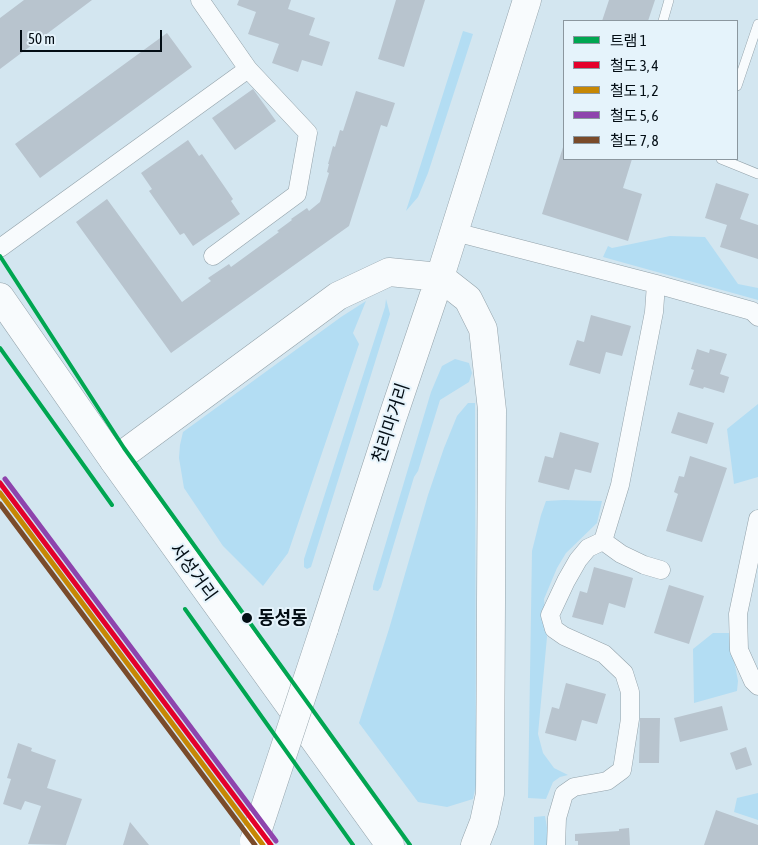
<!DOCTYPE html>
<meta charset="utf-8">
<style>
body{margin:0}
#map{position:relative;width:758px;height:845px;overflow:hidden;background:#d3e6f0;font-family:"Asap Condensed","Noto Sans KR",sans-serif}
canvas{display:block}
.legend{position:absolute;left:563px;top:20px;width:175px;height:140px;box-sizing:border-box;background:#e5f3fb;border:1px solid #8b979f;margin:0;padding:6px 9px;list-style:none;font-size:15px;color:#030d14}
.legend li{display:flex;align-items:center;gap:10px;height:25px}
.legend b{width:25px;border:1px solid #8b979f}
.scale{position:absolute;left:20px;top:30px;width:142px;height:22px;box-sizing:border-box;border:2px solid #030d14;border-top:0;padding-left:6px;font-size:15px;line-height:18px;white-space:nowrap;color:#030d14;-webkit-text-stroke:4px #e5f3fb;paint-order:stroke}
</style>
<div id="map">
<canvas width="758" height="845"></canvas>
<ul class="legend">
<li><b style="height:6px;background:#00a651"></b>트램 1</li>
<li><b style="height:6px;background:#e4002b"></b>철도 3, 4</li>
<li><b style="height:6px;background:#c68704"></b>철도 1, 2</li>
<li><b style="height:6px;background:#8e44ad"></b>철도 5, 6</li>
<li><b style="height:6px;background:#7a4b2a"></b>철도 7, 8</li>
</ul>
<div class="scale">50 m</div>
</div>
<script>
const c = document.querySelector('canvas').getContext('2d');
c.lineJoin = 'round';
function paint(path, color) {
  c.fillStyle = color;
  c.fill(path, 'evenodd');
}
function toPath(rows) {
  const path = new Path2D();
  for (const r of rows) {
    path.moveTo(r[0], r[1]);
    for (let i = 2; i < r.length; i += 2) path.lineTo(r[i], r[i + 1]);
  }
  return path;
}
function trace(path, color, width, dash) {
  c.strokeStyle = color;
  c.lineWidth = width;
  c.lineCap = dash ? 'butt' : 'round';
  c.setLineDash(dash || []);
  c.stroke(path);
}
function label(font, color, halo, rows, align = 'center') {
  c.font = font + ' "Asap Condensed","Noto Sans KR",sans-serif';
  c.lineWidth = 4;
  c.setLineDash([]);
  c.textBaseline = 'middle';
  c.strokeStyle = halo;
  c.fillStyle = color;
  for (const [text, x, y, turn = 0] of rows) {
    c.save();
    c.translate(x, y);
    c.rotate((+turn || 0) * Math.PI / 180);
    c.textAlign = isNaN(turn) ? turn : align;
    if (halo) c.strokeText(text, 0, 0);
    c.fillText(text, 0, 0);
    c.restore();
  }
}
paint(toPath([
 [463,31,473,34,428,173,418,197,406,211],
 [670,236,705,237,738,284,758,288,758,300,603,257,608,246,612,248],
 [386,299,390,314,311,567,307,569,304,567,304,559,385,307],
 [366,301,353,333,359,344,288,553,263,586,223,546,184,488,179,458,180,445,183,432,341,317],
 [455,359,469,363,472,373,469,382,440,400,418,471,414,477,381,587,378,591,373,590,373,586,431,392,442,366],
 [468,403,475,403,476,785,473,799,447,807,418,802,359,723,389,629,428,495,444,448,457,416],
 [758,404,758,477,734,484,727,429],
 [564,500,602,501,597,523,566,553,557,568,544,599,547,637,538,734,543,753,554,768,568,775,560,777,553,782,546,799,528,798,532,551,541,515,546,501],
 [713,633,729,633,738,681,737,691,694,703,693,649],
 [758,793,758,820,734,812,737,798],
 [545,816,550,845,534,845,534,817]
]), '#b3ddf3');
paint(toPath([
 [24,0,92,0,0,69,0,18],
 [239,0,291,0,288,9,315,18,309,35,330,42,322,66,302,60,298,72,272,63,279,44,248,34,256,12,237,5],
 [396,0,425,0,404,67,378,59],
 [609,0,655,0,648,21,602,21],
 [167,33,192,67,40,178,15,144],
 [253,89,276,121,235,150,212,118],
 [356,91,395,103,387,127,381,125,349,226,171,353,76,222,107,199,182,302,211,281,208,278,229,264,231,267,279,232,277,231,292,220,291,219,307,208,309,211,320,202,329,173,327,172,329,164,328,164,333,146,335,147,340,130,343,131],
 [188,140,199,156,202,154,233,199,231,201,240,214,193,246,184,233,180,235,149,191,152,189,141,173],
 [564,144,564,159,632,159,623,188,642,194,628,241,542,214],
 [716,183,749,194,740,219,758,225,758,259,720,247,727,225,705,218],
 [591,315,631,326,622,356,606,352,600,374,569,365,577,340,584,342],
 [697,349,709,353,710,349,727,354,720,374,729,377,724,393,704,387,703,389,689,385,694,370,691,369],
 [678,412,714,423,707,444,671,433],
 [560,432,599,443,591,473,575,469,569,490,538,482,545,456,553,458],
 [690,456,727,468,702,542,666,531,678,494,674,492,679,476,684,477],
 [594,567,633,578,625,608,609,603,603,625,572,617,580,591,587,593],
 [669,585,704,596,689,644,654,633],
 [566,683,606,694,597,724,582,720,576,741,545,733,552,707,559,709],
 [722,706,728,730,680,742,674,718],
 [640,718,660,718,659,763,639,763],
 [18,743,32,748,31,751,56,760,47,788,82,799,66,845,28,844,41,806,25,801,21,810,3,804,11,779,7,778],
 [746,747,752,765,736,770,730,753],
 [716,810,758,825,758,845,704,845],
 [130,822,149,845,123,845],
 [629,828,630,845,578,845,578,841,575,841,575,834,619,831,619,829]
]), '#b8c4ce');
const lane = toPath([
 [663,21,669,0],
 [737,86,758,24],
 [721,159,758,174]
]);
const street = toPath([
 [200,0,248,69,308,133,297,194,213,256],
 [455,232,656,284,752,311,758,317],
 [0,248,248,69],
 [758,519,738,614,739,650,753,681,758,686],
 [603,541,621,554,644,565,661,570],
 [556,845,557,818,564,794,574,787,607,781,622,770,630,719,630,692,624,673,604,654,564,636,554,629,550,615,566,581,578,560,588,548,603,541,620,485,654,312,656,284]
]);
const primary = toPath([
 [440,277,527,0],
 [0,297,114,461,390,845]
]);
const highway = toPath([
 [114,461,338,296,389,272,440,277,468,299,483,329,492,410,490,794,484,822,475,845],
 [324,629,392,419,440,277]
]);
trace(lane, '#93a2aa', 10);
trace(street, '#93a2aa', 19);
trace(primary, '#93a2aa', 29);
trace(highway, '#93a2aa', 29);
trace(lane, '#f8fbfd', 9);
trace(street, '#f8fbfd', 18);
trace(primary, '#f8fbfd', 28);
trace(highway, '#f8fbfd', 28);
const highwayBridge = toPath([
 [254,841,324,629]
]);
trace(highwayBridge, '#93a2aa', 29, []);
trace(highwayBridge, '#f8fbfd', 28);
trace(toPath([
 [0,483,271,845]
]), '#e4002b', 5);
trace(toPath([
 [0,493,263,845]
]), '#c68704', 5);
trace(toPath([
 [5,479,276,841]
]), '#8e44ad', 5);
trace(toPath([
 [0,504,255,845]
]), '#7a4b2a', 5);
trace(toPath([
 [0,256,124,448,410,845],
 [0,348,112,505],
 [185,609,353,845]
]), '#00a651', 4);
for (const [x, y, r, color] of [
 [247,618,6,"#030d14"]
]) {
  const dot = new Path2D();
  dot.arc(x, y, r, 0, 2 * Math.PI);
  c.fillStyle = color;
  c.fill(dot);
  trace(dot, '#e5f3fb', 2);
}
label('18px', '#030d14', '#e5f3fb', [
 ["천리마거리",391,423,-72],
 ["서성거리",193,572,54]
]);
label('bold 18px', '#030d14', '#e5f3fb', [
 ["동성동",258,618]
], 'left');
</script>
